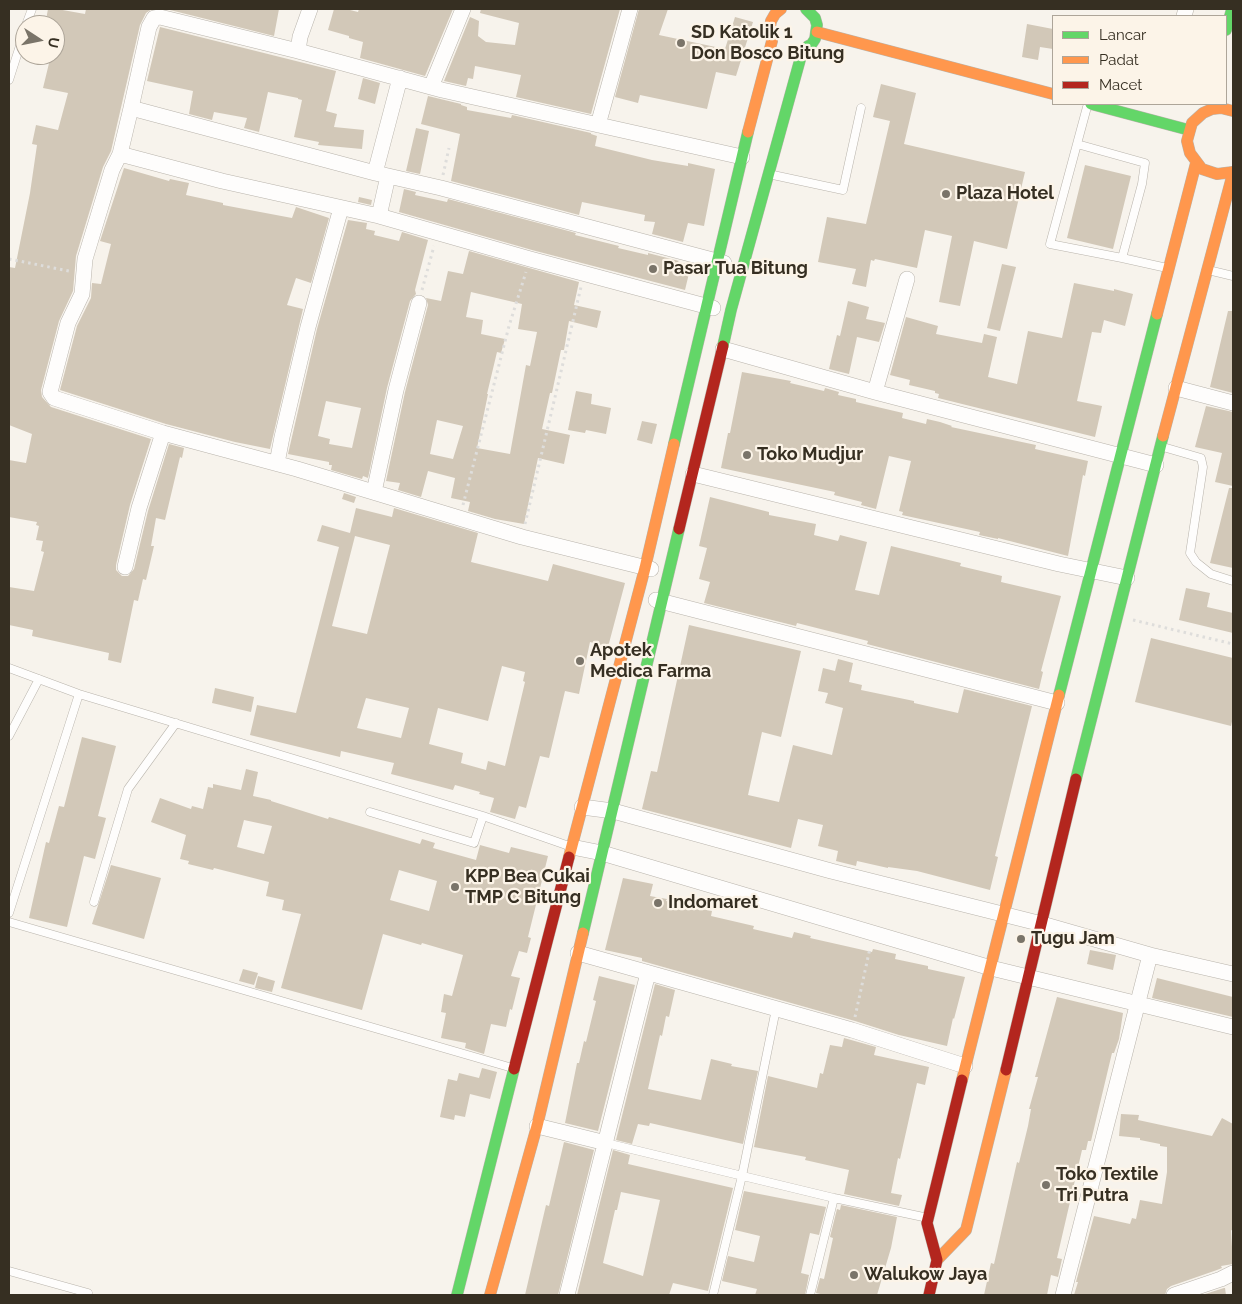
<!DOCTYPE html>
<style>
body{margin:0}
#map{position:relative;width:1242px;height:1304px;overflow:hidden;background:#f7f3ec;font-family:Raleway,sans-serif}
canvas{display:block}
.frame{position:absolute;inset:0;border:10px solid #362f22;pointer-events:none}
.legend{position:absolute;left:1052px;top:15px;width:175px;height:90px;box-sizing:border-box;background:#fcf4e8;border:1px solid #ada599;margin:0;padding:6px 9px;list-style:none;font-size:15px;color:#362f22}
.legend li{display:flex;align-items:center;gap:10px;height:25px}
.legend b{width:25px;border:1px solid #ada599}
.north{position:absolute;left:15px;top:15px;width:50px;height:50px;box-sizing:border-box;background:#fcf4e8;border:1px solid #ada599;border-radius:50%;rotate:101deg;font-size:14px;font-weight:700;line-height:20px;text-align:center;color:#362f22}
.north::after{content:'';display:block;margin:auto;width:18px;height:22px;background:#7a7469;clip-path:polygon(50% 0,100% 100%,50% 72%,0 100%)}
</style>
<div id="map">
<canvas width="1242" height="1304"></canvas>
<div class="frame"></div>
<ul class="legend">
<li><b style="height:6px;background:#63d668"></b>Lancar</li>
<li><b style="height:6px;background:#ff974d"></b>Padat</li>
<li><b style="height:6px;background:#b3261e"></b>Macet</li>
</ul>
<div class="north">U</div>
</div>
<script>
const c = document.querySelector('canvas').getContext('2d');
c.lineJoin = 'round';
function paint(path, color) {
  c.fillStyle = color;
  c.fill(path, 'evenodd');
}
function toPath(rows) {
  const path = new Path2D();
  for (const r of rows) {
    path.moveTo(r[0], r[1]);
    for (let i = 2; i < r.length; i += 2) path.lineTo(r[i], r[i + 1]);
  }
  return path;
}
function trace(path, color, width, dash) {
  c.strokeStyle = color;
  c.lineWidth = width;
  c.lineCap = dash ? 'butt' : 'round';
  c.setLineDash(dash || []);
  c.stroke(path);
}
function label(font, color, halo, rows, align = 'center') {
  c.font = font + ' Raleway,sans-serif';
  c.lineWidth = 4.5;
  c.setLineDash([]);
  c.textBaseline = 'middle';
  c.strokeStyle = halo;
  c.fillStyle = color;
  for (const [text, x, y, turn = 0] of rows) {
    c.save();
    c.translate(x, y);
    c.rotate((+turn || 0) * Math.PI / 180);
    c.textAlign = isNaN(turn) ? turn : align;
    if (halo) c.strokeText(text, 0, 0);
    c.fillText(text, 0, 0);
    c.restore();
  }
}
paint(toPath([
 [48,9,57,9,85,14,86,9,152,9,146,13,140,25,111,151,103,167,76,256,73,291,59,321,41,390,42,397,51,407,151,439,130,505,116,565,116,570,122,576,128,576,134,569,148,511,169,444,184,448,182,458,180,457,165,520,156,518,151,546,154,546,151,559,146,580,143,579,138,601,134,600,121,663,108,660,109,653,32,636,33,630,9,625,9,587,34,591,44,552,41,551,43,541,36,540,39,526,36,525,37,522,9,517,9,460,26,463,32,434,9,425,9,267,15,268,30,193,37,145,32,144,36,125,58,130,68,93,43,88,51,55,55,55,55,25,45,25],
 [166,9,279,9,274,36],
 [334,9,346,9,358,12,359,9,453,9,425,76,360,58,363,42,349,38,349,36,328,30],
 [481,9,620,9,591,114,516,97,521,75,475,66,473,79,468,78,466,86,444,81,470,17,479,21,478,36,486,42,515,45,519,23,480,13],
 [639,9,668,9,659,35,725,49,735,17,753,22,736,76,716,72,707,109,640,95,638,103,615,97],
 [1027,24,1053,29,1053,49,1040,47,1038,60,1022,57],
 [160,27,336,71,326,111,337,114,334,127,364,130,362,149,318,145,319,142,294,137,302,100,298,99,298,98,268,92,259,132,244,128,247,118,214,112,212,120,189,114,193,91,147,81],
 [363,78,380,83,375,104,358,99],
 [881,84,916,93,904,144,1025,172,1007,249,974,241,960,306,939,302,952,236,925,230,917,268,875,259,874,261,871,260,866,287,852,284,856,269,818,262,827,217,866,224,890,121,873,117],
 [428,96,461,104,461,105,467,107,467,110,511,118,512,115,591,133,591,134,597,136,595,146,652,160,688,166,688,163,715,169,704,226,688,223,683,242,652,234,655,222,644,221,645,215,582,202,579,215,451,181,460,134,421,124],
 [416,128,429,131,420,174,406,171],
 [1085,165,1131,176,1113,249,1067,238],
 [124,168,169,181,170,179,189,183,186,195,223,203,223,205,292,218,296,207,329,218,311,283,296,278,287,305,303,309,270,449,235,442,166,424,60,390,77,326,91,298,92,283,101,284,111,244,100,241],
 [404,189,416,192,415,195,447,202,448,199,576,233,575,235,619,246,618,248,648,255,648,253,679,261,678,262,691,265,685,290,532,250,399,212],
 [359,197,372,200,371,205,358,202],
 [348,220,367,223,366,229,375,231,374,235,399,241,402,232,428,240,415,290,416,294,410,301,387,388,368,478,363,476,362,479,331,470,332,465,329,465,329,462,288,454,317,329],
 [326,401,361,408,352,448,329,444,330,439,318,436],
 [469,251,579,282,574,305,601,311,597,328,569,321,564,350,561,350,552,393,550,393,542,429,570,435,564,464,538,458,524,524,495,519,468,511,470,502,451,498,455,478,428,471,421,497,398,490,400,483,386,481,405,392,428,305,426,298,441,301,448,271,463,274],
 [471,292,522,304,518,329,537,332,530,366,526,365,510,454,477,448,488,394,487,394,497,352,501,353,505,339,481,334,483,320,466,317],
 [437,420,463,426,453,459,430,454],
 [1002,264,1016,267,1000,331,987,328],
 [1074,283,1114,291,1114,289,1133,294,1125,326,1104,320,1101,333,1092,332,1077,401,1102,406,1095,437,938,398,939,394,935,393,935,391,909,385,910,380,890,375,906,317,938,326,936,334,982,343,984,334,997,337,988,377,1017,384,1028,331,1062,338],
 [848,301,869,307,866,319,885,323,879,342,857,337,849,374,829,369,837,335,840,336],
 [1228,311,1233,311,1233,393,1210,387],
 [742,372,791,381,790,383,824,391,825,388,839,392,838,395,856,399,856,402,903,413,902,418,926,424,927,419,940,422,952,426,951,427,1036,445,1035,449,1088,461,1085,476,1083,475,1068,556,998,538,998,539,979,535,980,532,902,515,903,512,899,511,911,461,889,456,876,509,861,505,862,502,834,495,835,492,721,468,728,433,730,433],
 [576,391,592,394,591,404,611,408,606,434,586,430,585,433,568,430],
 [1206,406,1233,412,1233,486,1215,482,1222,453,1195,447],
 [642,421,657,424,652,444,637,440],
 [1229,488,1233,488,1233,568,1210,563],
 [344,493,356,497,354,503,342,499],
 [710,497,769,512,769,515,816,524,814,535,838,541,840,535,867,542,855,590,879,595,891,546,961,563,960,566,1002,576,1001,582,1061,596,1041,671,1043,672,1039,689,867,644,868,641,797,623,796,626,704,603,710,582,699,579,707,548,699,546],
 [356,508,392,517,394,508,478,533,471,562,548,581,553,564,625,583,608,647,590,642,579,694,565,691,549,758,540,756,526,808,519,806,515,819,490,812,494,798,479,794,480,792,455,785,453,790,391,774,394,763,341,751,340,757,250,735,257,705,296,713,339,547,317,541,322,525,350,533],
 [355,536,390,545,367,634,332,626],
 [502,666,525,672,523,681,525,682,505,766,488,761,486,770,461,763,463,753,429,744,438,708,488,721],
 [366,698,409,708,401,738,357,728],
 [1186,588,1210,593,1207,607,1233,613,1233,633,1179,620],
 [689,625,801,651,781,737,762,732,748,795,779,802,793,745,832,755,843,708,825,703,828,693,818,691,823,668,835,671,838,659,853,663,849,682,862,685,861,690,914,701,914,703,958,713,964,689,1032,706,995,856,998,857,990,890,917,871,888,867,888,868,857,861,856,866,836,861,838,851,818,846,823,825,798,819,791,848,642,809,651,771,657,772],
 [1151,638,1233,658,1233,717,1231,726,1135,702],
 [215,688,254,697,251,712,212,703],
 [82,737,116,746,98,816,106,818,95,859,84,856,67,927,29,918,46,842,49,843,59,806,64,807],
 [246,769,258,772,253,796,271,800,271,801,328,819,329,817,420,844,422,839,435,843,433,848,476,860,480,845,509,853,511,847,548,856,528,937,531,938,527,953,519,951,511,976,520,978,512,1010,510,1009,506,1027,491,1024,484,1054,465,1048,466,1043,441,1038,446,1013,441,1012,444,994,452,996,463,955,422,943,421,945,383,934,362,1010,281,988,301,914,282,910,284,900,266,896,269,882,214,868,213,870,188,864,189,861,180,859,186,835,151,822,160,798,191,809,192,806,203,809,208,787,213,788,213,784,241,790],
 [244,820,272,826,264,854,237,847],
 [399,870,437,881,429,911,390,900],
 [111,865,161,878,144,939,92,924],
 [623,878,653,884,650,896,667,899,666,901,712,911,711,916,754,926,753,929,792,938,794,932,811,936,810,938,872,952,873,949,896,954,895,959,928,966,928,969,965,977,954,1019,953,1018,947,1046,899,1035,855,1021,642,961,642,958,605,950],
 [1090,950,1116,955,1113,970,1087,964],
 [243,969,258,973,254,985,239,981],
 [258,976,275,981,272,992,255,988],
 [599,976,635,985,598,1131,565,1123,577,1063,579,1063,584,1041,586,1042,596,1001,593,1000],
 [1157,978,1233,997,1233,1017,1152,998],
 [655,984,675,990,669,1017,666,1016,662,1036,660,1035,648,1089,701,1100,711,1059,732,1064,731,1066,758,1071,743,1144,650,1123,649,1126,638,1124,632,1144,616,1140],
 [1057,997,1123,1013,1119,1039,1114,1053,1112,1053,1091,1141,1088,1141,1086,1150,1082,1150,1057,1258,1062,1259,1058,1277,1051,1275,1047,1295,984,1295,991,1263,994,1264,1017,1162,1019,1163,1028,1126,1031,1109,1029,1109,1038,1077,1035,1077],
 [844,1038,876,1047,874,1055,929,1067,925,1085,917,1083,900,1159,898,1158,891,1193,902,1195,899,1206,844,1194,849,1170,805,1160,806,1157,754,1147,768,1076,817,1088,820,1073,823,1074,830,1045,842,1047],
 [482,1068,497,1072,490,1099,470,1094,465,1117,455,1115,454,1120,440,1117,448,1079,457,1081,459,1073,479,1078],
 [1121,1114,1139,1115,1138,1120,1212,1136,1222,1118,1233,1124,1233,1231,1231,1230,1233,1264,1221,1266,1222,1268,1217,1270,1171,1286,1167,1289,1165,1295,1074,1295,1078,1282,1076,1282,1094,1216,1130,1224,1132,1218,1136,1219,1140,1200,1162,1204,1167,1172,1167,1147,1160,1146,1160,1144,1140,1140,1140,1138,1119,1136],
 [564,1142,594,1150,558,1295,525,1295,546,1205,549,1206],
 [613,1150,630,1155,628,1164,733,1188,708,1291,673,1283,669,1295,577,1295],
 [621,1192,660,1200,643,1276,603,1263,615,1210,617,1210],
 [744,1191,826,1207,819,1235,810,1233,801,1273,809,1275,805,1295,755,1295,757,1289,722,1281,728,1256,754,1262,760,1236,735,1230],
 [841,1205,897,1217,891,1248,877,1295,825,1295,816,1293,820,1278,824,1279,833,1238,830,1237,837,1209,840,1210],
 [1225,1288,1226,1295,1202,1295,1224,1288]
]), '#d2c8b8');
const lane = toPath([
 [26,25,32,9],
 [9,80,25,30],
 [1077,144,1145,163,1142,184,1122,258,1050,244,1077,144,1087,107],
 [773,175,843,190,861,108],
 [1122,258,1167,268],
 [1208,270,1233,276],
 [1163,447,1201,458,1203,467,1190,553,1196,562,1211,574,1233,581],
 [9,668,79,694,483,816,569,846],
 [9,736,39,679],
 [370,812,474,843,483,816],
 [94,902,128,789,176,723],
 [9,913,79,694],
 [9,922,509,1067],
 [606,1143,834,1198,810,1295],
 [834,1198,928,1218],
 [9,1271,88,1293,87,1295],
 [713,1295,742,1176,776,1009]
]);
const street = toPath([
 [1184,16,1186,9],
 [298,51,300,37,310,9],
 [431,87,463,9],
 [131,108,149,27,154,18,160,17,298,51,442,90,742,157],
 [598,125,630,9],
 [120,154,222,181,379,216,530,259,713,308],
 [375,173,400,78],
 [379,216,388,176],
 [723,349,875,392,1156,465],
 [1176,388,1233,403],
 [875,392,907,279],
 [277,463,282,437,308,327,341,208],
 [693,474,1059,564,1127,578],
 [374,492,396,390,419,303],
 [125,567,139,508,163,433],
 [651,569,522,537,297,469,163,433,54,398,50,392,68,323,82,294,85,259,112,170,120,154,131,108,375,173,441,188,724,263],
 [656,600,1057,703],
 [582,807,613,811,831,871,1042,924,1150,955,1233,974],
 [572,847,602,853,991,968,1233,1027],
 [578,953,852,1030,965,1066],
 [537,1126,606,1143],
 [567,1295,648,973],
 [1063,1295,1150,955],
 [1174,1295,1221,1279,1233,1273]
]);
const fast = toPath([
 [806,9,815,18,817,25,815,39,811,45,808,46],
 [1226,30,1232,9],
 [1091,104,1189,130],
 [723,346,731,310,803,49],
 [674,444,748,132],
 [1059,695,1157,314],
 [1076,779,1163,436],
 [583,933,679,529],
 [457,1295,514,1069]
]);
const slow = toPath([
 [817,32,1053,94],
 [1233,111,1221,108,1212,109,1203,113,1192,123,1187,141,1190,153,1202,169,1217,174,1233,172],
 [748,132,772,41,770,28,771,21,775,14,781,9],
 [1157,314,1196,163],
 [1163,436,1233,173],
 [569,857,645,568,674,444],
 [962,1080,1059,695],
 [937,1260,966,1230,1006,1070],
 [490,1295,537,1126,583,933]
]);
const jam = toPath([
 [679,529,723,346],
 [514,1069,569,857],
 [1006,1070,1076,779],
 [929,1295,937,1260,927,1223,962,1080]
]);
trace(lane, '#b9b4ac', 9);
trace(street, '#b9b4ac', 16);
trace(fast, '#b9b4ac', 12);
trace(slow, '#b9b4ac', 12);
trace(jam, '#b9b4ac', 12);
trace(toPath([
 [443,175,449,148],
 [9,259,69,271],
 [422,290,434,246],
 [463,505,509,326,526,272],
 [525,524,581,287],
 [1133,620,1233,644],
 [855,1017,870,948]
]), '#dedddb', 3, [2.5, 4]);
trace(lane, '#fefdfc', 8);
trace(street, '#fefdfc', 15);
trace(fast, '#63d668', 11);
trace(slow, '#ff974d', 11);
trace(jam, '#b3261e', 11);
for (const [x, y, r, color] of [
 [681,43,5,"#7a7469"],
 [946,194,5,"#7a7469"],
 [653,269,5,"#7a7469"],
 [747,455,5,"#7a7469"],
 [580,661,5,"#7a7469"],
 [455,887,5,"#7a7469"],
 [658,903,5,"#7a7469"],
 [1021,939,5,"#7a7469"],
 [1046,1185,5,"#7a7469"],
 [854,1275,5,"#7a7469"]
]) {
  const dot = new Path2D();
  dot.arc(x, y, r, 0, 2 * Math.PI);
  c.fillStyle = color;
  c.fill(dot);
  trace(dot, '#fcf4e8', 2);
}
label('bold 18px', '#362f22', '#fcf4e8', [
 ["SD Katolik 1",691,33],
 ["Don Bosco Bitung",691,54],
 ["Plaza Hotel",956,194],
 ["Pasar Tua Bitung",663,269],
 ["Toko Mudjur",757,455],
 ["Apotek",590,651],
 ["Medica Farma",590,672],
 ["KPP Bea Cukai",465,877],
 ["TMP C Bitung",465,898],
 ["Indomaret",668,903],
 ["Tugu Jam",1031,939],
 ["Toko Textile",1056,1175],
 ["Tri Putra",1056,1196],
 ["Walukow Jaya",864,1275]
], 'left');
</script>
